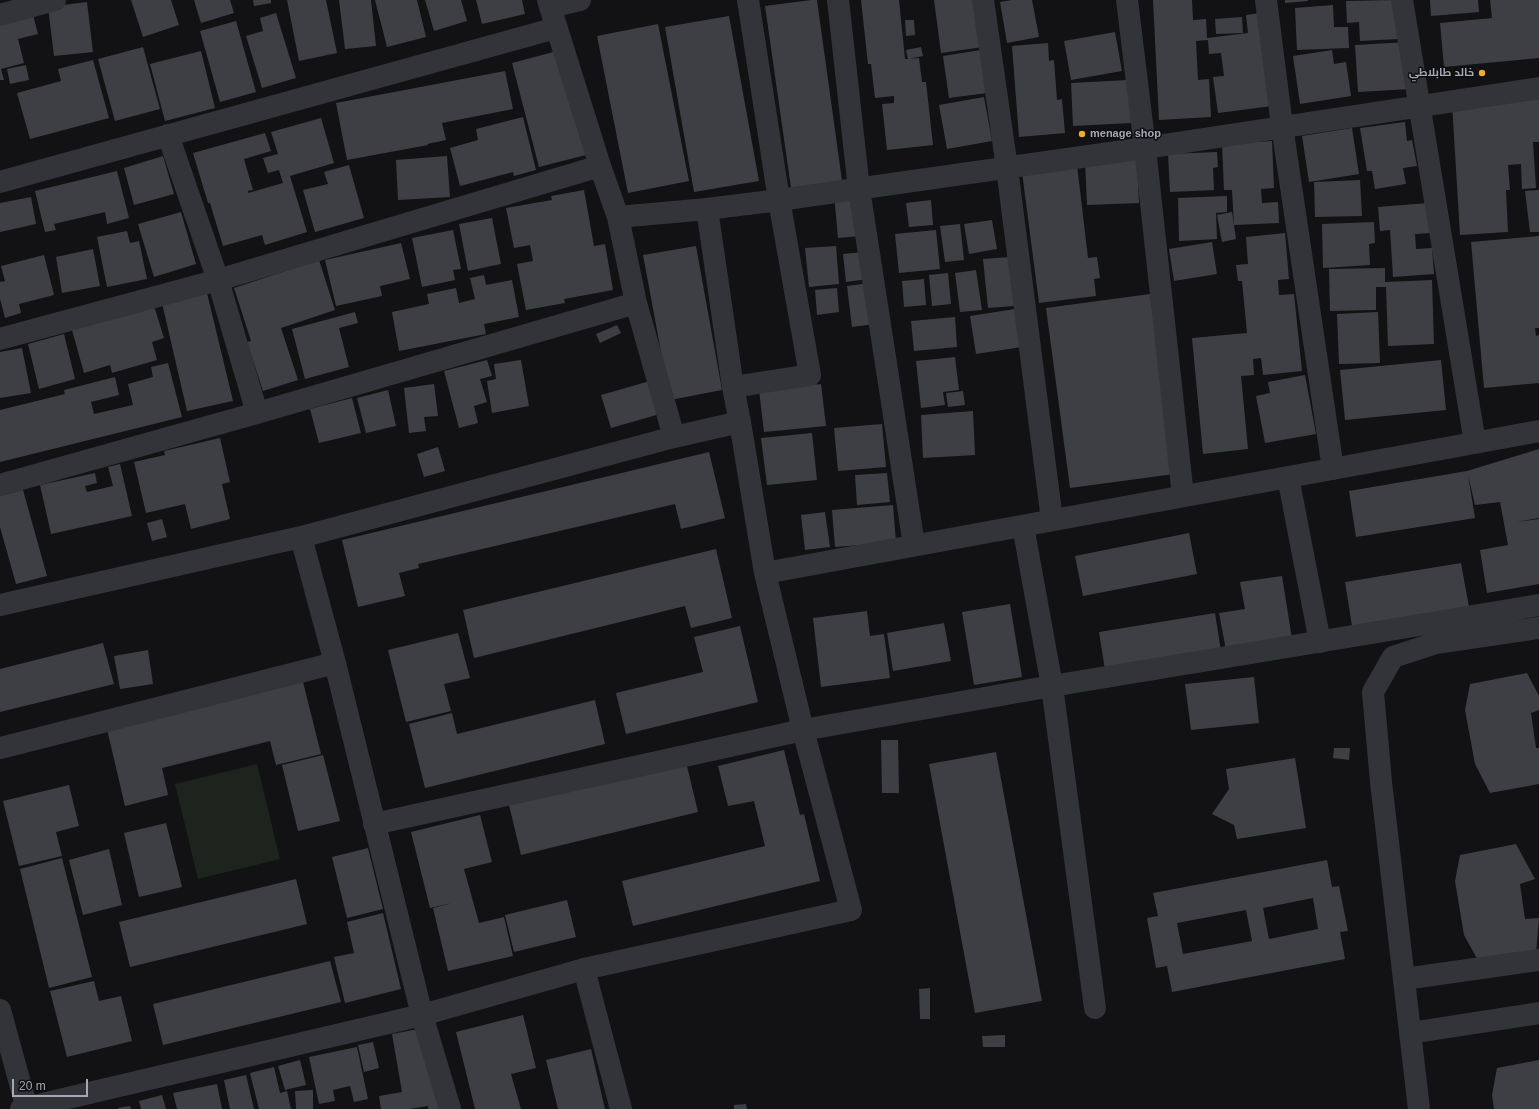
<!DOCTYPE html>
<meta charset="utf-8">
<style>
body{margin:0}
#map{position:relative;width:1539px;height:1109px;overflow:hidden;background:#121214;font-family:Arial,sans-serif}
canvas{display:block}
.scale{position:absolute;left:12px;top:1079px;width:76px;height:18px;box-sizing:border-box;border:2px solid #a4a9b4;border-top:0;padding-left:5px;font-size:12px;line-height:14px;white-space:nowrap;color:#a4a9b4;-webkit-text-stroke:3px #0d0d0f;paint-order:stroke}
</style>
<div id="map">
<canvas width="1539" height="1109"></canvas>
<div class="scale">20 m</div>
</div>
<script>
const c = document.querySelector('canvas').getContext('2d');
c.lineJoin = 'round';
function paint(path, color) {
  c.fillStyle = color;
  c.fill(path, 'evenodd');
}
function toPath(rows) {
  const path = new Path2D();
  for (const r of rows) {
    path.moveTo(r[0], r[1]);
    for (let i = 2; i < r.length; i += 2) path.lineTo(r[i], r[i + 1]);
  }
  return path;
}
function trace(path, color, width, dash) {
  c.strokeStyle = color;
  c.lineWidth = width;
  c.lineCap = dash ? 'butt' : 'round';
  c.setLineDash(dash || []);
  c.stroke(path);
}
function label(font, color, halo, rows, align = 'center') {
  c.font = font + ' Arial,Cairo,sans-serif';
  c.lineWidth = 3;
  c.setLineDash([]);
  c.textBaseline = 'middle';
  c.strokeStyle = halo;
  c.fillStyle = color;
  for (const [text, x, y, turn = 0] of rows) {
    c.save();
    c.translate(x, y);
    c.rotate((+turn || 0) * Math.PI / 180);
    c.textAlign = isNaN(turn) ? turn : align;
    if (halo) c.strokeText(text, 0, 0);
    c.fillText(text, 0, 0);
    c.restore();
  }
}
paint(toPath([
 [257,764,280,859,198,879,175,784]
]), '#1d241d');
paint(toPath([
 [131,0,171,0,179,25,143,37],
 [194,0,230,0,234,13,201,23],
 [253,0,271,0,271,3,254,6],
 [287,0,326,0,337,53,299,61],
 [339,0,371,0,376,46,345,49],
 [375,0,417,0,426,37,387,47],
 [425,0,461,0,467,21,434,31],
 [476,0,522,0,525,14,482,24],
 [811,0,817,0,843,188,792,195,765,6],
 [861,0,899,0,905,59,919,58,922,82,926,82,933,145,887,150,882,104,894,103,894,96,875,98,871,64,868,64],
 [934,0,977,0,983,47,941,53],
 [1012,0,1032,0,1039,37,1007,43,1000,2],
 [1153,0,1192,0,1193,20,1206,19,1207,38,1248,33,1246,15,1261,13,1272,106,1218,113,1213,77,1224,76,1221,53,1209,54,1208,40,1196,41,1198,80,1209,79,1211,117,1159,120],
 [1285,0,1308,0,1308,1,1285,3],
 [1397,0,1399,39,1360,41,1359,22,1347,23,1346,1],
 [1430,0,1478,0,1479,12,1431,16],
 [1490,0,1539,0,1539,58,1444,67,1440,23,1492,18],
 [87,2,93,52,54,56,48,7],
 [1333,5,1334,27,1348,27,1349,48,1297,50,1295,8],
 [276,13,296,78,262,88,246,36,263,31,260,18],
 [33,15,38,34,18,39,24,63,1,69,4,80,0,80,0,23],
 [729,16,759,181,694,192,665,27],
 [1242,17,1243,33,1216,34,1215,19],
 [905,20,914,20,915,35,906,36],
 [236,21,256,92,220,102,200,31],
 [658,24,689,181,628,193,597,36],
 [1115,32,1122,71,1071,80,1064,41],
 [1408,42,1410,89,1358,92,1355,45],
 [1048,43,1049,61,1054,60,1057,100,1062,99,1065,133,1019,137,1012,46],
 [143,47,160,109,115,121,98,59],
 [921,47,923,56,908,59,906,50],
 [981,50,987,93,949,98,943,56],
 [1332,50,1334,64,1346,62,1351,96,1300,104,1293,56],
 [201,51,215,108,165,121,150,64],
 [557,51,586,155,539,167,512,63],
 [93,60,109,118,30,139,17,93,61,81,58,69],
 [26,65,29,80,10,84,7,69],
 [505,71,513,109,442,123,446,140,427,144,428,145,347,160,336,103],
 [1128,80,1131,123,1073,126,1071,83],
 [1539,94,1539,142,1533,142,1536,188,1522,189,1521,164,1508,165,1510,190,1506,190,1508,232,1460,235,1452,103],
 [984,97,992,141,947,149,939,105],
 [523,117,536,170,514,176,513,172,460,186,450,148,478,140,476,129],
 [321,118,334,163,290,176,307,232,265,245,262,235,223,246,210,203,208,203,193,153,265,133,271,151,244,159,253,190,248,191,248,193,283,183,279,170,268,173,263,158,278,154,271,132],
 [1405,122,1407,141,1412,140,1417,166,1403,168,1406,184,1375,189,1372,171,1367,171,1360,128],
 [1352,128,1359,174,1309,182,1302,136],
 [1272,141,1274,188,1261,189,1262,203,1278,202,1279,223,1234,225,1232,190,1224,190,1222,144],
 [1217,152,1218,167,1213,168,1214,190,1170,192,1168,154],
 [163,156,174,194,134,205,124,168],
 [447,156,450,197,398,200,396,160],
 [1137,158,1139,203,1087,205,1085,160],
 [349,165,364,218,315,232,303,190,328,184,324,172],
 [1077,165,1088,258,1097,257,1100,278,1094,279,1096,296,1039,303,1022,172],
 [117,171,129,218,107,224,105,212,54,224,56,230,45,232,35,191],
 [1360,180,1362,216,1315,217,1314,182],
 [584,190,594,246,605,244,613,290,564,299,565,303,526,310,517,264,533,261,530,245,514,248,506,208,552,200,551,196],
 [1539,190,1539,232,1530,232,1525,191],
 [856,192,860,236,838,238,834,194],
 [1227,196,1227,212,1216,213,1217,239,1179,241,1178,198],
 [31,197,36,224,0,232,0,203],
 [931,200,933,225,909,227,906,203],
 [1428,203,1430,233,1415,234,1416,249,1432,248,1434,274,1393,277,1390,230,1380,231,1378,207],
 [181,212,196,264,154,277,138,224],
 [1232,212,1236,239,1222,242,1217,215],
 [492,218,501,264,468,271,459,224],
 [992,220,997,249,969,254,964,224],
 [1374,222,1375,243,1369,244,1370,265,1323,268,1322,224],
 [960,224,964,260,945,262,940,226],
 [453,230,461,269,453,270,455,280,422,287,412,238],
 [936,230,940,269,899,273,895,234],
 [127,231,130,243,139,241,147,279,107,287,97,237],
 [1285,233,1289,279,1278,280,1279,295,1294,294,1302,371,1263,375,1261,358,1253,359,1254,375,1241,376,1248,449,1203,454,1192,338,1247,333,1242,281,1238,281,1236,265,1248,264,1246,237],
 [1539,236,1539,328,1535,328,1536,336,1539,335,1539,383,1484,388,1471,242],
 [1212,242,1217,274,1174,281,1169,249],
 [401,243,410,279,380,286,382,296,336,306,325,260],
 [696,246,722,390,670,400,643,255],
 [836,246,839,284,809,287,805,248],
 [93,249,100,286,62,293,56,257],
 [865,252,868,279,846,282,843,254],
 [44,255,54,295,19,304,21,313,5,318,0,299,0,282,5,281,1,266],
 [1010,257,1014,306,988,308,983,259],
 [319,260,335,310,281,328,298,380,263,391,247,342,251,341,234,288],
 [1385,268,1385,282,1432,280,1434,344,1388,346,1386,287,1376,287,1376,310,1330,311,1329,269],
 [976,270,982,310,960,312,955,273],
 [948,273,951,304,932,306,929,275],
 [484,275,486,285,512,280,519,317,484,324,486,334,399,351,392,312,429,304,427,294,456,288,459,303,475,299,470,278],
 [924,279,926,305,904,307,902,281],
 [870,283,875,324,852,327,847,286],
 [837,288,839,312,817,315,815,290],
 [207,293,233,401,187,411,162,303],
 [1150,294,1174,474,1070,488,1046,308],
 [154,306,164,338,152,342,157,360,112,373,110,365,84,373,72,330],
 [1015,309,1022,347,976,354,970,316],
 [355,312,358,323,339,328,349,367,305,379,292,329],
 [1378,312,1380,363,1339,364,1337,314],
 [955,317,957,347,914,351,911,321],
 [617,325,621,333,600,343,596,334],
 [64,334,75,379,39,389,28,344],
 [22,348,31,393,0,398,0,352],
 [955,357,959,390,943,392,945,405,921,408,916,361],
 [487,360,492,376,480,379,487,402,474,406,478,423,459,428,444,371],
 [521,360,529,406,492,413,487,381,496,379,494,364],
 [1441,360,1446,410,1345,420,1340,370],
 [168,363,182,417,0,462,0,410,65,394,64,390,115,377,119,395,91,402,94,414,133,405,128,384,153,377,151,367],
 [1305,375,1316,434,1265,443,1256,396,1270,393,1268,382],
 [650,381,660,414,611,428,601,395],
 [434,384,438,416,424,417,426,431,409,433,404,388],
 [821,384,826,426,764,432,759,390],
 [388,390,396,426,366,433,357,398],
 [963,391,965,405,948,407,946,393],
 [352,398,361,433,319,443,310,409],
 [973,411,975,455,923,458,921,415],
 [882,424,886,467,838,471,834,428],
 [812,433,817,480,767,485,761,438],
 [220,438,230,482,222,484,230,519,191,529,185,504,146,513,134,462,165,455,164,451],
 [438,447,445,471,424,477,417,454],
 [1539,449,1539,518,1516,522,1539,519,1539,584,1487,593,1480,550,1508,545,1500,502,1475,505,1468,475,1475,518,1356,537,1349,491,1467,471],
 [709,452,725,518,681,529,675,504,418,564,419,568,399,573,405,596,358,607,342,540],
 [120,464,132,516,51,534,40,485,95,473,97,483,85,486,87,492,113,486,108,467],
 [887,473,890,502,857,505,855,475],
 [23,490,47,576,16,584,0,527,0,496],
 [893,505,896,542,835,547,832,510],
 [825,512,830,547,805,550,801,515],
 [162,519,167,537,152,541,147,523],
 [1189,533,1197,574,1083,596,1075,556],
 [716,549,732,618,691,628,685,606,474,658,463,610],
 [1461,563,1469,607,1352,626,1345,582],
 [1282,576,1292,639,1226,650,1219,613,1245,609,1240,582],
 [1010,604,1022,677,974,685,962,612],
 [867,611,870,636,884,634,890,678,821,687,813,618],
 [1215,613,1221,651,1105,670,1099,632],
 [944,623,951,661,893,671,887,633],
 [740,626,758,702,626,734,616,693,703,672,694,637],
 [458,633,470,678,444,684,451,711,406,722,388,650],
 [103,643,114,684,0,712,0,669],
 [148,650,153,684,120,689,114,656],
 [1527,673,1539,696,1539,710,1531,713,1536,748,1539,748,1539,784,1490,793,1475,764,1465,710,1470,684],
 [1254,677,1259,723,1191,730,1185,684],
 [302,678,321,754,276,765,270,741,162,768,168,795,125,806,106,725],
 [595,700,605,744,425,788,409,724,452,713,457,734],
 [881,740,898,740,899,793,882,793],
 [1334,748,1350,748,1349,760,1333,758],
 [784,750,800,815,804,814,820,881,633,926,622,881,765,846,754,801,728,806,718,766],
 [996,752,1042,1001,975,1013,929,764],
 [323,755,340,821,298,831,282,765],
 [1295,758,1306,828,1237,839,1234,825,1212,814,1229,789,1226,769],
 [686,762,698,812,521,855,509,805],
 [69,785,79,826,56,832,62,856,19,866,3,801],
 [480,815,492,862,464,869,479,923,504,917,513,956,448,971,433,908,452,903,430,908,411,832],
 [166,823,182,887,139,897,124,833],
 [1516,844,1535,879,1520,884,1525,919,1539,918,1536,954,1480,964,1464,935,1455,881,1460,855],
 [368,848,383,909,347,918,332,857],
 [109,849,122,905,83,915,69,860],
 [62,858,92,977,49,988,20,869],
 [1327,860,1332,887,1339,886,1348,931,1340,932,1345,959,1172,992,1167,966,1156,968,1147,918,1158,916,1153,893],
 [1313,898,1318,929,1269,939,1263,908],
 [1246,910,1252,941,1183,954,1177,923],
 [296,879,307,924,130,967,119,922],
 [567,900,576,937,514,952,505,915],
 [383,913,401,989,345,1003,334,957,354,953,347,922],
 [330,961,341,1002,163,1045,153,1004],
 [94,981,99,1001,121,996,132,1041,67,1057,50,991],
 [930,988,930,1019,920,1019,919,989],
 [523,1015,536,1068,511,1074,521,1109,475,1109,456,1032],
 [424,1028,439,1109,428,1109,428,1106,409,1109,381,1109,379,1096,402,1092,392,1034],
 [1005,1035,1005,1047,983,1047,982,1036],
 [373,1042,379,1068,364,1072,358,1045],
 [357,1047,368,1099,354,1102,350,1086,333,1090,335,1101,319,1104,309,1057],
 [591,1049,605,1109,558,1109,546,1060],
 [300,1060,306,1085,285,1090,278,1066],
 [1539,1060,1539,1109,1494,1109,1492,1095,1497,1068],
 [274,1067,280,1093,287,1091,291,1109,259,1109,250,1073],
 [246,1075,254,1109,230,1109,224,1080],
 [217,1084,222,1109,177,1109,173,1093],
 [313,1090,313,1109,296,1109,295,1091],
 [162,1095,166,1109,141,1109,139,1101],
 [746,1104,747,1109,734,1109,734,1105],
 [130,1106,131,1109,118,1109,118,1108]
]), '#3e3f44');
trace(toPath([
 [548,0,600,166,618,217,636,303,674,437],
 [838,0,859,189,914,545],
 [983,0,1007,168,1052,520],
 [1127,0,1145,148,1183,496],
 [1266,0,1282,126,1333,469],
 [1402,0,1475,443],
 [550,7,580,0],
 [0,15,55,0],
 [168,135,218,280,257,413],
 [0,182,556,28],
 [707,209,733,387,740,422],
 [618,217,707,209,779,200,1145,148,1539,88],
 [0,339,218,280,600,166],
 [733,387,810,375,779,200,748,0],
 [1288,477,1320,642],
 [0,485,257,413,636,303],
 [1023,526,1052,686,1095,1008],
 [301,537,335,663,422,1015,450,1109],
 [765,573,1539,431],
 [0,605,301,537,674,437,740,422,765,573,803,730,851,910,584,969,422,1015,21,1109],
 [0,748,335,663],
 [374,824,803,730,1052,686,1539,605],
 [584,969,621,1109],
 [1404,979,1539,960],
 [0,1010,27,1109],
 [1410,1033,1539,1013],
 [1419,1109,1381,782,1373,692,1393,657,1436,643,1539,628]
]), '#333439', 22);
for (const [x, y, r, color] of [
 [1482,73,4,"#f0aa2e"],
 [1082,134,4,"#f0aa2e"]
]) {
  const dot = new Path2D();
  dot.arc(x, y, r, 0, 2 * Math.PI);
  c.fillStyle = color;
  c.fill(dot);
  trace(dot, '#0d0d0f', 1.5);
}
label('bold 11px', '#a4a9b4', '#0d0d0f', [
 ["خالد طابلاطي",1474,73],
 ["menage shop",1090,134,"left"]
], 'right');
</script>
